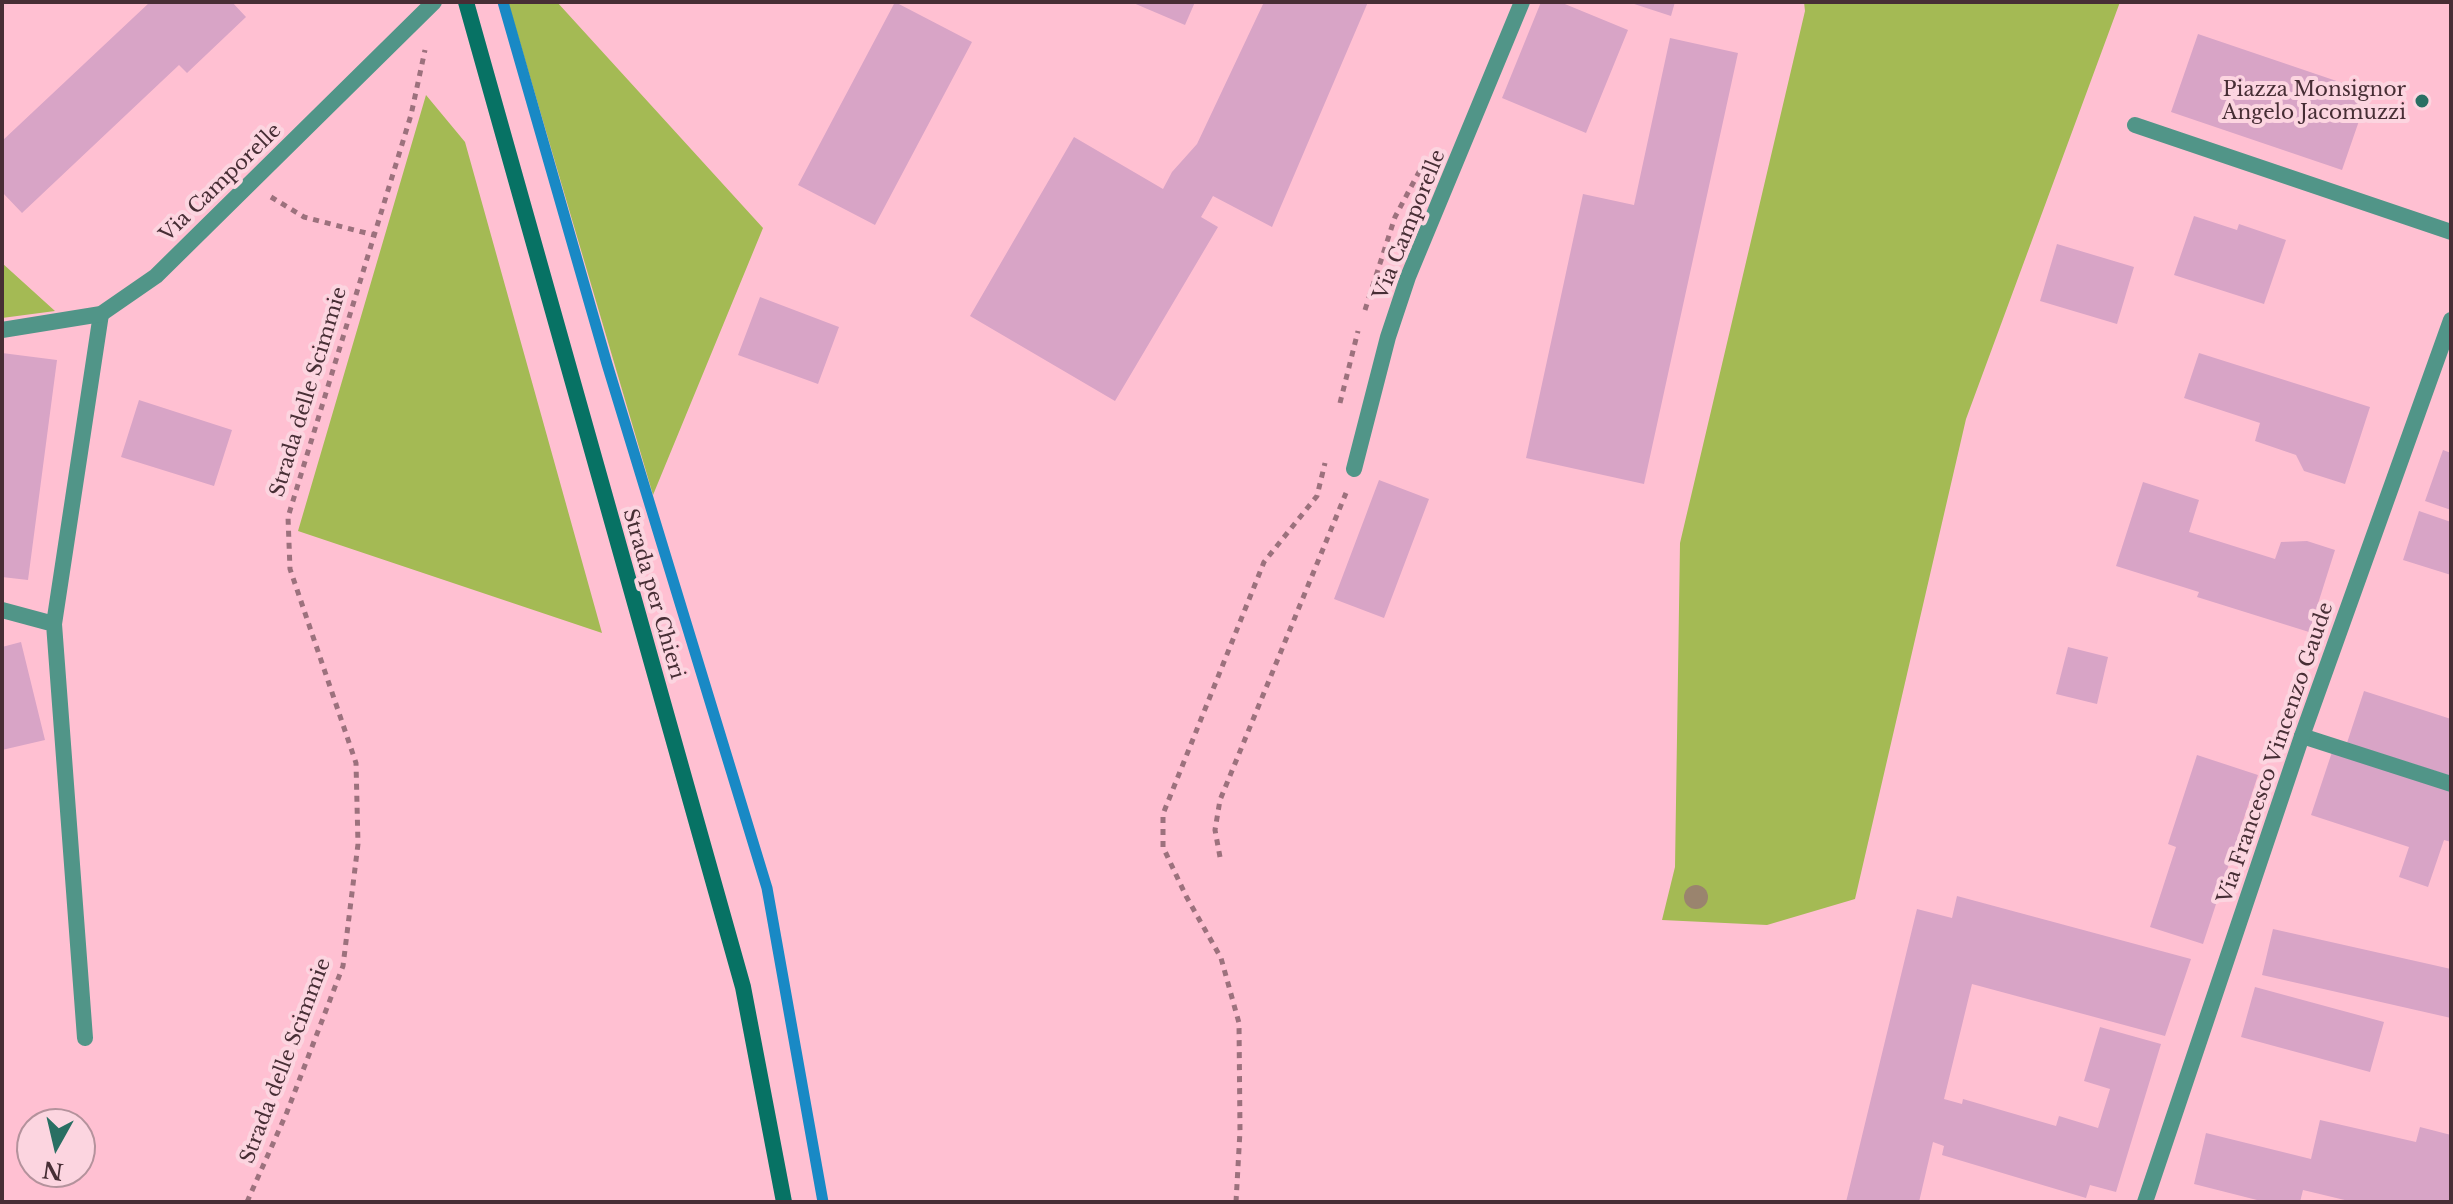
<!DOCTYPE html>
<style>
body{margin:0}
#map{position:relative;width:2453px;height:1204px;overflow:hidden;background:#ffc0d2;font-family:"Libre Baskerville",serif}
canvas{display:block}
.frame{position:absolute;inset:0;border:4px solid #472e35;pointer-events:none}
.north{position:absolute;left:16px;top:1108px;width:80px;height:80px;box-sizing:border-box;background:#fcd5e0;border:2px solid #b4929c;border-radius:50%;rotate:188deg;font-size:22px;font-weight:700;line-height:32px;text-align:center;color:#472e35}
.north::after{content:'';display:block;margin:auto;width:28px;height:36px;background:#296f63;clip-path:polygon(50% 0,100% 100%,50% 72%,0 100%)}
</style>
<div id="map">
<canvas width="2453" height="1204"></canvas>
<div class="frame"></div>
<div class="north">N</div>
</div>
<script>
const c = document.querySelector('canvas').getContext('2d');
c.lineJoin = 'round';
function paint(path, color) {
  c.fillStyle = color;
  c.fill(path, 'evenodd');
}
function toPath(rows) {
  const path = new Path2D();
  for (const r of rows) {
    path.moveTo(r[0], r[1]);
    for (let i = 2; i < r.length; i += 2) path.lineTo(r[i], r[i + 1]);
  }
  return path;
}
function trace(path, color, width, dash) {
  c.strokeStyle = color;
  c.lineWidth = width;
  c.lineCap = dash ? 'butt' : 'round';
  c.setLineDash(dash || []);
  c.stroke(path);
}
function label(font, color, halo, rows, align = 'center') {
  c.font = font + ' "Libre Baskerville",serif';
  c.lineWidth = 8;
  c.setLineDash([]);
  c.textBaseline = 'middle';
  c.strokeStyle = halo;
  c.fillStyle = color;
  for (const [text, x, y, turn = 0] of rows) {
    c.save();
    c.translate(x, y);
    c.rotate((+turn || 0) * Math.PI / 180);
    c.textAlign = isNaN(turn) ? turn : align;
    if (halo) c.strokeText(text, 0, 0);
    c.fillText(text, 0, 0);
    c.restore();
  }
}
paint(toPath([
 [508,2,557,2,763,228,653,495],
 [1804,2,2120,2,1966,419,1855,899,1767,925,1662,920,1675,867,1680,543,1805,11],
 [426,95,465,142,602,633,298,531],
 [2,263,55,311,2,318]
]), '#a4ba54');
trace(toPath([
 [503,2,607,364,767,888,823,1202]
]), '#1989c5', 11);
paint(toPath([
 [150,2,232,2,246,17,187,73,179,65,22,213,2,192,2,141],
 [895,2,972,42,875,225,798,185],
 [1131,2,1195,2,1185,25],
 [1264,2,1368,2,1272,227,1213,196,1201,217,1218,227,1115,401,970,316,1074,137,1163,189,1172,172,1197,144],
 [1541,2,1560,2,1628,30,1586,133,1502,98],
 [1628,2,1675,2,1671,16],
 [2198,34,2369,92,2342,170,2171,112],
 [1670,38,1738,53,1644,484,1526,458,1583,194,1634,205],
 [2194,216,2237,230,2239,224,2286,240,2264,304,2174,275],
 [2057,244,2134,267,2117,324,2040,301],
 [760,297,839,327,818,384,738,355],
 [2,353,57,360,28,580,2,577],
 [2199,353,2370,407,2345,484,2304,471,2296,455,2255,441,2260,423,2184,398],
 [139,400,232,430,214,486,121,457],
 [2443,450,2451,453,2451,510,2425,501],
 [1379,480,1429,499,1384,618,1334,599],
 [2143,482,2199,500,2189,532,2275,559,2281,542,2307,541,2335,550,2309,632,2197,597,2199,592,2116,566],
 [2419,511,2451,522,2451,575,2403,560],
 [21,642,45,740,2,750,2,647],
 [2068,647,2108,657,2097,704,2056,694],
 [2364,691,2451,719,2451,776,2347,743],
 [2332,752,2451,791,2451,842,2444,840,2428,887,2399,877,2409,847,2311,815],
 [2197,755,2258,775,2203,944,2150,927,2176,847,2168,844],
 [1957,896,2191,959,2165,1036,1972,984,1944,1099,1962,1104,1963,1099,2056,1126,2059,1116,2098,1128,2110,1089,2084,1081,2100,1027,2161,1044,2116,1192,2090,1185,2086,1198,1942,1155,1944,1146,1933,1142,1919,1202,1846,1202,1917,909,1952,918],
 [2273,929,2451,969,2451,1018,2262,975],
 [2255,987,2384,1022,2370,1072,2241,1037],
 [2320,1120,2416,1142,2420,1127,2451,1135,2451,1202,2353,1202,2303,1190,2300,1202,2257,1202,2257,1200,2194,1184,2206,1133,2311,1159]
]), '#d8a4c6');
trace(toPath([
 [271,197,304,217,374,235],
 [1365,310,1395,217,1427,157],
 [1340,403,1358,331],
 [1220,857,1215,830,1220,800,1346,493],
 [247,1202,287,1112,343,966,358,844,356,763,290,569,288,517,411,115,425,50],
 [1236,1202,1240,1131,1239,1023,1221,958,1186,896,1163,847,1163,814,1264,562,1317,496,1325,463]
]), '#9c717d', 5, [6, 6]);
trace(toPath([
 [2135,125,2451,232],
 [2,610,54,624],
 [2302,736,2451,784],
 [85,1038,54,624,101,314]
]), '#519588', 16);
trace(toPath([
 [2,330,101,314,156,276,434,2],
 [1354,469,1388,337,1408,277,1522,2]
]), '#519588', 16);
trace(toPath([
 [2145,1202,2302,736,2451,320]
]), '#519588', 16);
trace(toPath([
 [466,2,743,987,784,1202]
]), '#077264', 16);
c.fillStyle = '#9a846e';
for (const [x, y] of [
 [1696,897]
]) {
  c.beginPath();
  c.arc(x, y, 12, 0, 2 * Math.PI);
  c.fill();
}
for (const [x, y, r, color] of [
 [2422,101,8,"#296f63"]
]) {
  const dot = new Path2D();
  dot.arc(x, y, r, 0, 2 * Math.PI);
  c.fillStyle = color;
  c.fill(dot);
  trace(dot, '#fcd5e0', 3);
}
label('20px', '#472e35', '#fcd5e0', [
 ["Piazza Monsignor",2406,90],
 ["Angelo Jacomuzzi",2406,113]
], 'right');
label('20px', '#472e35', '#fcd5e0', [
 ["Via Camporelle",221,183,-44],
 ["Via Camporelle",1410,225,-68],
 ["Strada delle Scimmie",309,392,-73],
 ["Strada per Chieri",653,594,74],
 ["Via Francesco Vincenzo Gaude",2276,753,-71],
 ["Strada delle Scimmie",286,1061,-69]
]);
</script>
